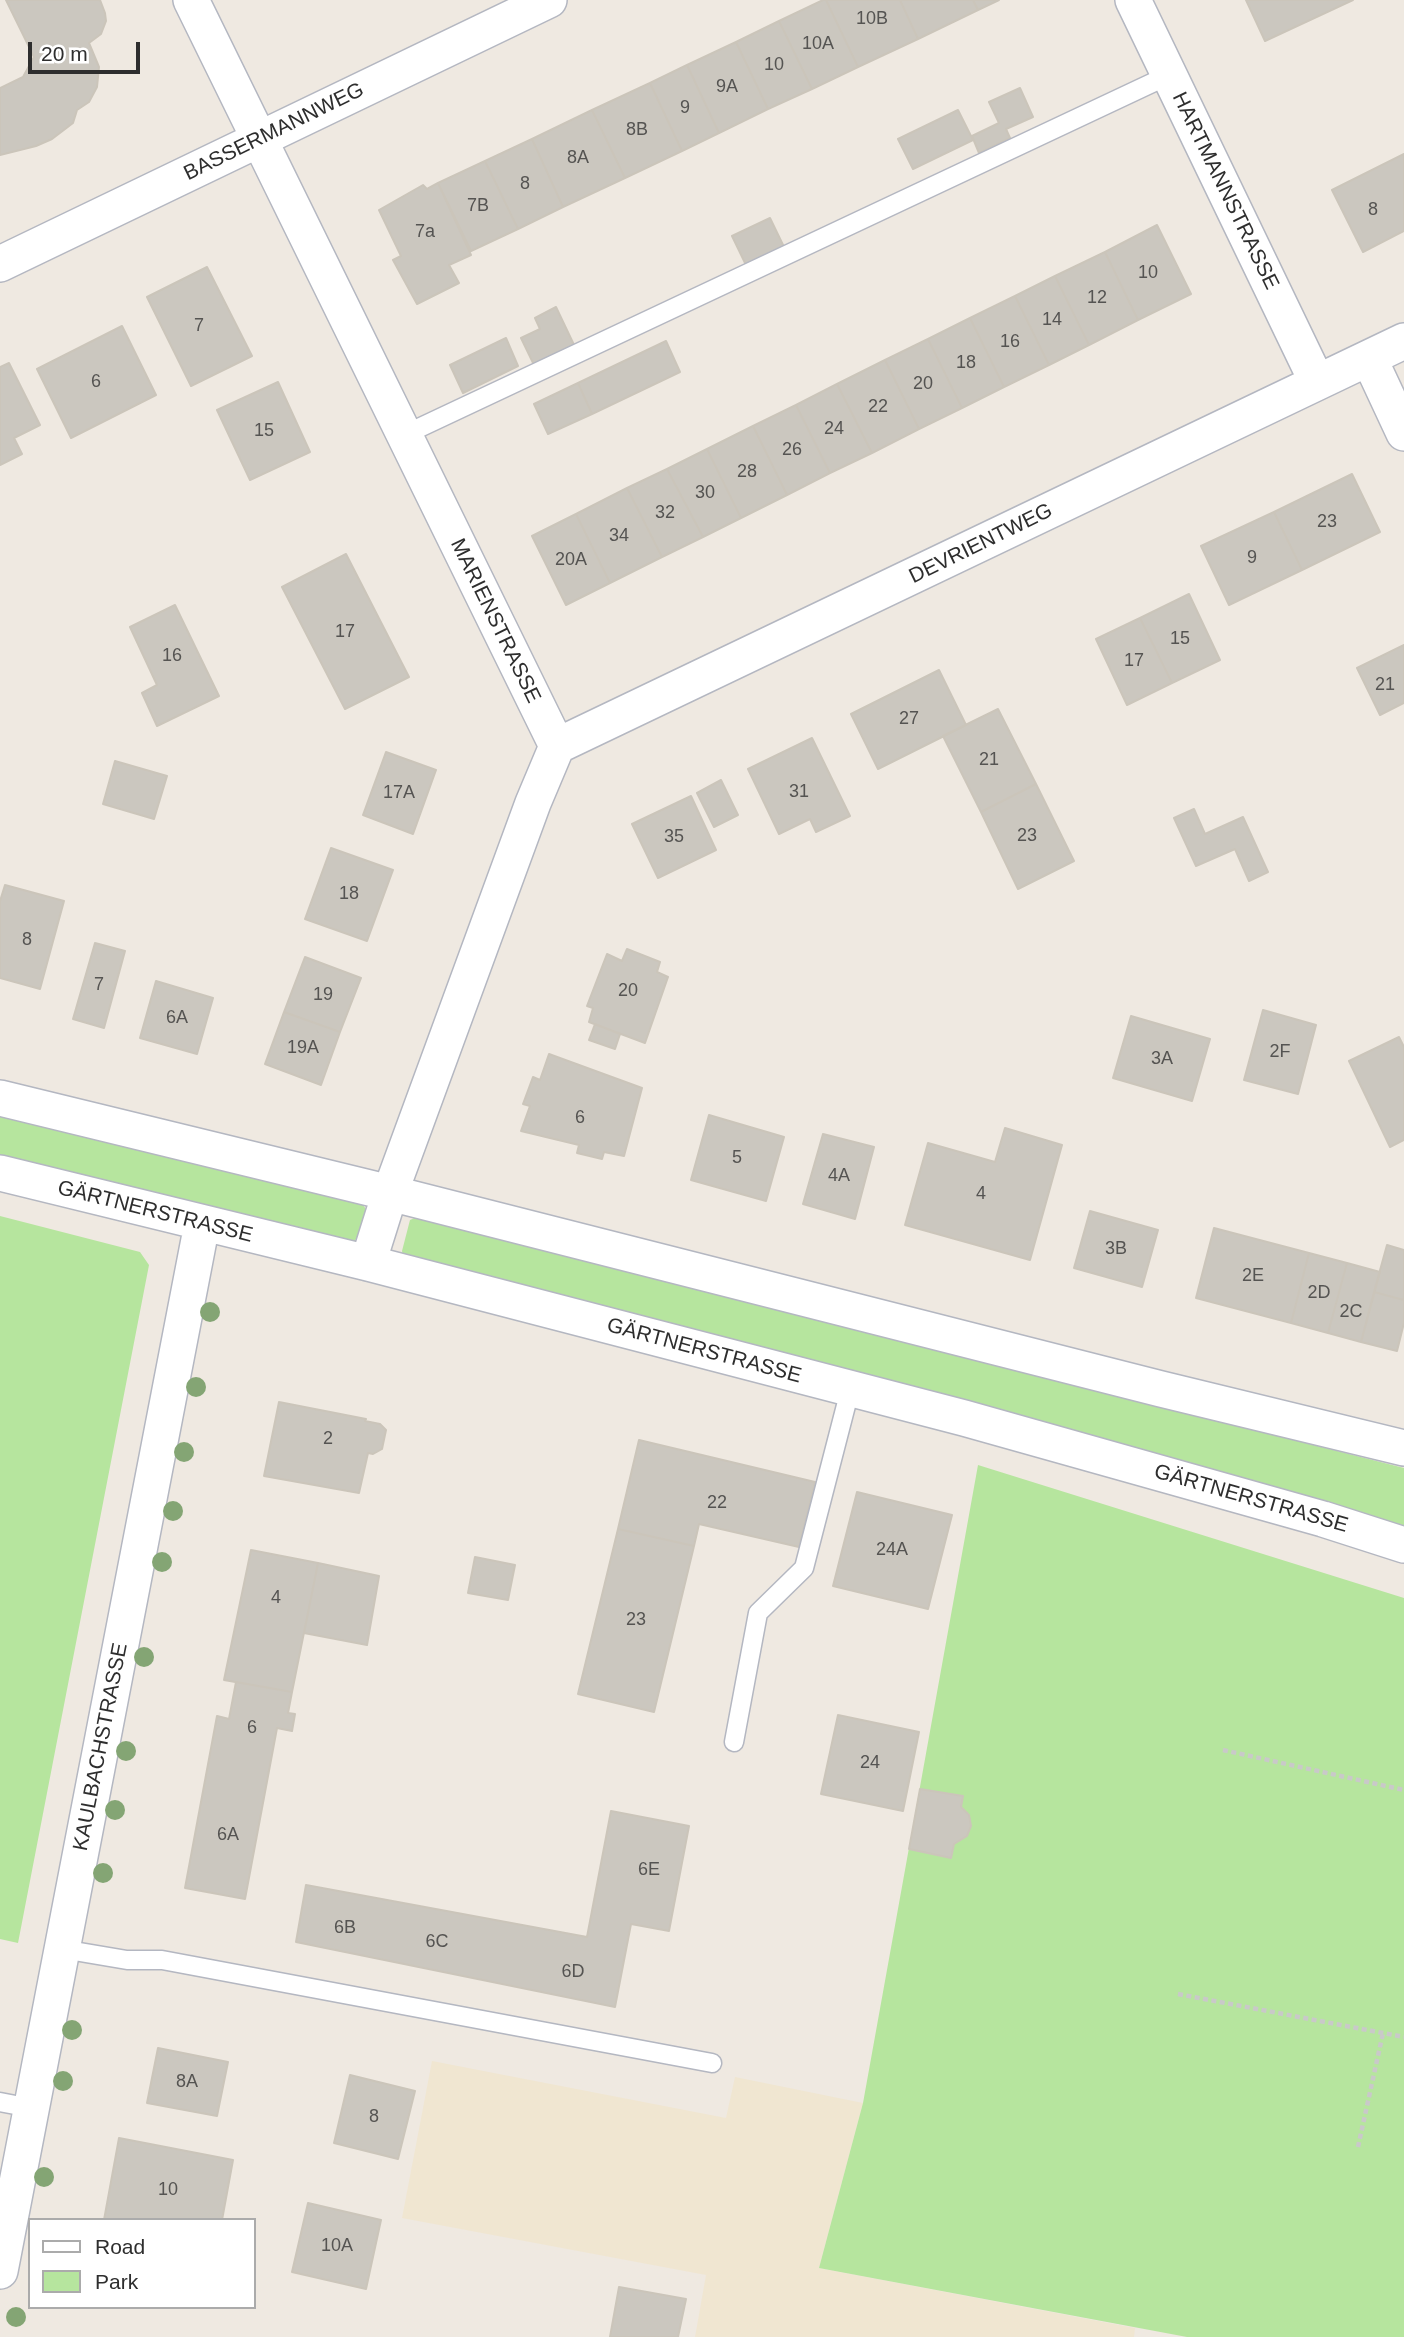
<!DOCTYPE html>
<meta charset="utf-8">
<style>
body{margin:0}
#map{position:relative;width:1404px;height:2337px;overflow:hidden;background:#efe9e1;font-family:Helvetica,sans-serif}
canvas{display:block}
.legend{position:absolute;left:28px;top:2218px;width:228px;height:91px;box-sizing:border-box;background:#fff;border:2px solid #ababab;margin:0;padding:9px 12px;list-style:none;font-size:21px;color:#2e2e2e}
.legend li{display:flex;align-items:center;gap:14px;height:35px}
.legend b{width:35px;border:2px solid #ababab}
.scale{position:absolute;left:28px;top:42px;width:112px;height:32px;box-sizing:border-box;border:4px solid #2e2e2e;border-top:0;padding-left:9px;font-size:21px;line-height:24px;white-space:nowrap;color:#2e2e2e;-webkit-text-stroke:5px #fff;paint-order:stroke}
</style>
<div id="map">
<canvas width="1404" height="2337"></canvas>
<ul class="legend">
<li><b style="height:9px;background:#fff"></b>Road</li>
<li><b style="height:19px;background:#b6e59e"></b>Park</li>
</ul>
<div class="scale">20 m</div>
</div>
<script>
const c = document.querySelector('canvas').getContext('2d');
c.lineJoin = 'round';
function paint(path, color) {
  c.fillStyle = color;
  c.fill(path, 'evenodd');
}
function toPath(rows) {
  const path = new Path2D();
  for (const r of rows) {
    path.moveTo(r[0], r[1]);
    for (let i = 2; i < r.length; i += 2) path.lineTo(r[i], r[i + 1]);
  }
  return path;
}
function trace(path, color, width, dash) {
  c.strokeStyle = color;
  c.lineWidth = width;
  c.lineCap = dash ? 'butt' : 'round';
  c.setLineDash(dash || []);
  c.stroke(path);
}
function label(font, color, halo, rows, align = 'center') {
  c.font = font + ' Helvetica,sans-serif';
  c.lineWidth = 5;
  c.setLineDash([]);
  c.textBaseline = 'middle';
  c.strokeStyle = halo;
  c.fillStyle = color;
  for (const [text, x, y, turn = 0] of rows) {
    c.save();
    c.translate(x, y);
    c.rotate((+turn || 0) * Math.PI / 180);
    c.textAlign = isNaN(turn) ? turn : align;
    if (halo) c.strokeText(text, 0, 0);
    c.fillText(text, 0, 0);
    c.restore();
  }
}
paint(toPath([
 [432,2061,726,2118,735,2077,863,2103,819,2268,1135,2328,1134,2337,695,2337,706,2275,402,2218]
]), '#f0e6d1');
paint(toPath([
 [0,1114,362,1204,366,1209,363,1224,354,1243,0,1156],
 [0,1216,140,1252,149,1265,18,1943,0,1939],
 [417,1217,1404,1468,1404,1527,1340,1506,981,1407,403,1256,402,1251,410,1220],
 [978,1465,1404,1598,1404,2337,1187,2337,819,2268,863,2103]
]), '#b6e59e');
const building = toPath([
 [6,0,100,0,105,13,106,21,101,34,89,43,99,67,97,87,89,102,77,110,73,123,52,139,36,146,0,155,0,88,23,77,34,57,6,0],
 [823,0,826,0,858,67,812,89,779,21,823,0],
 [826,0,900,0,918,39,858,67,826,0],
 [900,0,973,0,978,10,918,39,900,0],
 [973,0,999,0,978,10,973,0],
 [1246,0,1353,0,1265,41,1246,0],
 [779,21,812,89,768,109,736,42,779,21],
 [736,42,768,109,719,133,687,65,736,42],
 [687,65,719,133,682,151,650,83,687,65],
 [650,83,682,151,625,178,592,110,650,83],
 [1020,88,1033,117,1006,129,1010,138,979,153,972,136,999,123,989,102,1020,88],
 [592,110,625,178,563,207,532,139,592,110],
 [958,110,973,140,913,169,898,139,958,110],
 [532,139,563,207,518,229,485,161,532,139],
 [1404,154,1404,231,1363,252,1332,190,1404,154],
 [485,161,518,229,471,251,438,183,485,161],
 [438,183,471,255,449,265,459,283,417,304,393,260,401,256,379,210,423,185,427,189,438,183],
 [770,218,784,247,746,265,732,236,770,218],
 [1157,225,1191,294,1138,320,1105,252,1157,225],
 [1105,252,1138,320,1089,345,1055,276,1105,252],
 [207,267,252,356,191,386,147,297,207,267],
 [1055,276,1089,345,1049,365,1015,296,1055,276],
 [1015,296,1049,365,1004,387,970,318,1015,296],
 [556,307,575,347,535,367,521,338,540,329,535,318,556,307],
 [970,318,1004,387,962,408,928,339,970,318],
 [122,326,156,395,71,438,37,369,122,326],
 [506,338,518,366,463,393,450,365,506,338],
 [928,339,962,408,919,429,885,360,928,339],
 [666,341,680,372,592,414,578,383,666,341],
 [885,360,919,429,872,453,837,384,885,360],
 [9,363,40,425,14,438,22,454,0,465,0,367,9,363],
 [278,382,310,452,250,480,217,410,278,382],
 [578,383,592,414,548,434,534,404,578,383],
 [837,384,872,453,830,473,796,405,837,384],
 [796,405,830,473,787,495,753,426,796,405],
 [753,426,787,495,741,518,707,449,753,426],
 [707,449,741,518,703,537,667,469,707,449],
 [667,469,703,537,662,557,627,488,667,469],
 [1352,474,1380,532,1302,570,1274,512,1352,474],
 [627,488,662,557,610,583,576,514,627,488],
 [1274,512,1302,570,1229,605,1201,546,1274,512],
 [576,514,610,583,566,605,532,536,576,514],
 [346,554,409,677,345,709,282,587,346,554],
 [1189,594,1220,660,1172,683,1140,618,1189,594],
 [175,605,219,696,157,726,142,693,157,685,130,627,175,605],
 [1140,618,1172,683,1127,705,1096,639,1140,618],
 [1404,645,1404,703,1380,715,1357,668,1404,645],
 [939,670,966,725,878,769,851,714,939,670],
 [998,709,1036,784,981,812,943,736,998,709],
 [812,738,850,816,816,832,810,819,779,834,748,769,812,738],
 [386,752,436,770,413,834,363,815,386,752],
 [115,761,167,776,154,819,103,804,115,761],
 [721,780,738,815,714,827,697,793,721,780],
 [1036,784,1074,861,1018,889,981,812,1036,784],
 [691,796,716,850,658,878,632,824,691,796],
 [1194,809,1205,834,1243,817,1268,872,1249,881,1235,849,1196,866,1174,818,1194,809],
 [331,848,393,870,367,941,305,919,331,848],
 [5,885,64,901,40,989,0,978,0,901,5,885],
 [95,943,125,951,104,1028,73,1019,95,943],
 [627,949,660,962,657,972,668,977,645,1043,589,1022,593,1008,587,1006,607,954,622,961,627,949],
 [305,957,361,978,340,1032,284,1012,305,957],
 [156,981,213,998,197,1054,140,1038,156,981],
 [1263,1010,1316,1025,1298,1094,1244,1080,1263,1010],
 [284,1012,340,1032,321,1085,265,1064,284,1012],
 [1131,1016,1210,1039,1192,1101,1113,1078,1131,1016],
 [595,1024,620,1034,615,1049,589,1040,595,1024],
 [1399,1037,1404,1047,1404,1140,1390,1147,1349,1061,1399,1037],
 [549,1054,642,1088,624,1156,604,1152,602,1159,577,1153,579,1145,521,1131,530,1106,523,1104,533,1077,540,1080,549,1054],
 [709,1115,784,1137,766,1201,691,1180,709,1115],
 [1005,1128,1062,1145,1030,1260,905,1225,928,1143,995,1162,1005,1128],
 [823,1134,874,1147,855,1219,803,1204,823,1134],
 [1090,1211,1158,1230,1142,1287,1074,1268,1090,1211],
 [1214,1228,1309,1253,1291,1323,1196,1298,1214,1228],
 [1387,1245,1404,1250,1404,1300,1374,1292,1387,1245],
 [1309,1253,1347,1263,1328,1333,1291,1323,1309,1253],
 [1347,1263,1380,1272,1361,1342,1328,1333,1347,1263],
 [1374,1292,1404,1300,1404,1323,1397,1351,1361,1342,1374,1292],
 [279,1402,366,1419,365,1421,380,1424,386,1430,382,1449,373,1454,368,1453,359,1493,264,1476,279,1402],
 [639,1440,815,1482,799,1547,699,1524,694,1546,618,1529,639,1440],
 [857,1492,952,1515,928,1609,833,1586,857,1492],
 [618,1529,694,1546,654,1712,578,1694,618,1529],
 [251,1550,318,1563,292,1692,224,1680,251,1550],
 [475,1557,515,1565,508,1600,468,1593,475,1557],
 [318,1563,379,1576,367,1645,304,1633,318,1563],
 [236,1682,292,1692,288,1713,295,1714,292,1731,277,1728,245,1899,185,1888,217,1716,229,1719,236,1682],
 [838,1715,919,1732,903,1811,821,1794,838,1715],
 [920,1789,963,1796,961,1807,969,1815,971,1826,967,1836,954,1844,951,1858,909,1849,920,1789],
 [611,1811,689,1826,669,1931,631,1924,615,2007,296,1942,306,1885,587,1937,611,1811],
 [158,2048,228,2062,217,2116,147,2103,158,2048],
 [350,2075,415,2091,398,2159,334,2143,350,2075],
 [119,2138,233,2160,222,2220,104,2220,119,2138],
 [308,2203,381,2220,366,2289,292,2272,308,2203],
 [619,2287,686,2299,678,2337,610,2337,619,2287]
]);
paint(building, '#cbc7bf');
trace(building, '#cbc5ba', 2);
const lane = toPath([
 [404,435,1169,75],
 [734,1742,758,1613,804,1568,850,1390],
 [62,1949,127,1960,162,1960,712,2063],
 [0,2102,31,2108]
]);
const street = toPath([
 [191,0,557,746],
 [1133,0,1317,382],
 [0,264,549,0],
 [1369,358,1404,433],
 [557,746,1404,341],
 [0,1098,390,1193,1161,1389,1404,1448],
 [0,1173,368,1263,964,1418,1323,1519,1404,1545],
 [368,1263,390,1193,533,803,557,746],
 [0,2271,202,1224]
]);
trace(lane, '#b4b7c1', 21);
trace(street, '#b4b7c1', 38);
trace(toPath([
 [1223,1750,1404,1790],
 [1178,1994,1404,2037],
 [1358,2147,1383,2033]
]), '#c9c9c9', 4.5, [5, 3.5]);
trace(lane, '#fff', 18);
trace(street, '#fff', 35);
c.fillStyle = '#84a574';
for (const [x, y] of [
 [210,1312],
 [196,1387],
 [184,1452],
 [173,1511],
 [162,1562],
 [144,1657],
 [126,1751],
 [115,1810],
 [103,1873],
 [72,2030],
 [63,2081],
 [44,2177],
 [16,2317]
]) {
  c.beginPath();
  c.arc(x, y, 10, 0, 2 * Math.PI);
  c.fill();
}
label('18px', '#555452', null, [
 ["10B",872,19],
 ["10A",818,44],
 ["10",774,65],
 ["9A",727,87],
 ["9",685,108],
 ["8B",637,130],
 ["8A",578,158],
 ["8",525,184],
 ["7B",478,206],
 ["8",1373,210],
 ["7a",425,232],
 ["10",1148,273],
 ["12",1097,298],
 ["14",1052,320],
 ["7",199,326],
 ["16",1010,342],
 ["18",966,363],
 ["6",96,382],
 ["20",923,384],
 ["22",878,407],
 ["24",834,429],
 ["15",264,431],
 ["26",792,450],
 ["28",747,472],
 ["30",705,493],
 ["32",665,513],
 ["23",1327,522],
 ["34",619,536],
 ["9",1252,558],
 ["20A",571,560],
 ["17",345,632],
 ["15",1180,639],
 ["16",172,656],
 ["17",1134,661],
 ["21",1385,685],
 ["27",909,719],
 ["21",989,760],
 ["31",799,792],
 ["17A",399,793],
 ["23",1027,836],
 ["35",674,837],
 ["18",349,894],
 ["8",27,940],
 ["7",99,985],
 ["20",628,991],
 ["19",323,995],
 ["6A",177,1018],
 ["19A",303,1048],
 ["2F",1280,1052],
 ["3A",1162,1059],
 ["6",580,1118],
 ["5",737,1158],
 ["4A",839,1176],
 ["4",981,1194],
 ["3B",1116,1249],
 ["2E",1253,1276],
 ["2D",1319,1293],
 ["2C",1351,1312],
 ["2",328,1439],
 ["22",717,1503],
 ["24A",892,1550],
 ["4",276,1598],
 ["23",636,1620],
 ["6",252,1728],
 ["24",870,1763],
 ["6A",228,1835],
 ["6E",649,1870],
 ["6B",345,1928],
 ["6C",437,1942],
 ["6D",573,1972],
 ["8A",187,2082],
 ["8",374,2117],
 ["10",168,2190],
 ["10A",337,2246]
]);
label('21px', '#2e2e2e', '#fff', [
 ["BASSERMANNWEG",274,132,-26],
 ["HARTMANNSTRASSE",1225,191,64],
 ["DEVRIENTWEG",981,544,-26],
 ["MARIENSTRASSE",495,621,64],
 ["GÄRTNERSTRASSE",155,1212,14],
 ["GÄRTNERSTRASSE",704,1351,15],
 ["GÄRTNERSTRASSE",1251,1499,16],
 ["KAULBACHSTRASSE",101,1747,-79]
]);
</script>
